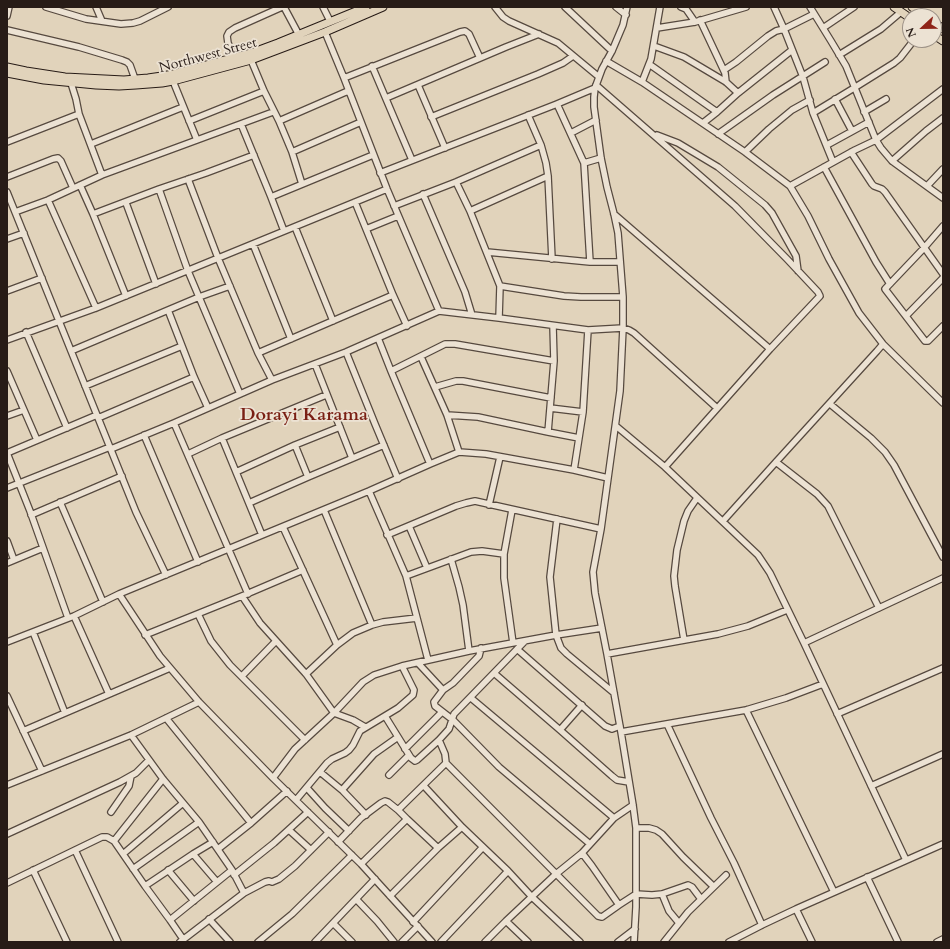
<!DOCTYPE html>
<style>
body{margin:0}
#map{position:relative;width:950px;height:949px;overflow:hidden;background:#e1d3bb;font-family:Cardo,serif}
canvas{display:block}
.frame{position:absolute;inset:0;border:8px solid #271b16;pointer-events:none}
.north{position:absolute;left:902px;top:8px;width:40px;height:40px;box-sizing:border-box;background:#ece2d3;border:1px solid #9d9287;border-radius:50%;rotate:248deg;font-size:11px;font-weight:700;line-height:16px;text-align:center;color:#271b16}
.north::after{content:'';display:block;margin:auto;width:14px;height:18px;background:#8f2418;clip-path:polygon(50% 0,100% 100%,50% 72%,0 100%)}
</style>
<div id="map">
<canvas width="950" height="949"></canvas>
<div class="frame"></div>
<div class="north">N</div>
</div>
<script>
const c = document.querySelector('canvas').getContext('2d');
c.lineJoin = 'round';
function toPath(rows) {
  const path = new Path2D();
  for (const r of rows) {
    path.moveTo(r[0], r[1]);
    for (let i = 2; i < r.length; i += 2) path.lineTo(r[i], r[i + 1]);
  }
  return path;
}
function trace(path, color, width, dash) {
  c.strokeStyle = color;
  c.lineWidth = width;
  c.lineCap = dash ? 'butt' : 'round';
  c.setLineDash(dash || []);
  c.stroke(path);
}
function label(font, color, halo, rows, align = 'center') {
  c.font = font + ' Cardo,serif';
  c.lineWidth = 3.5;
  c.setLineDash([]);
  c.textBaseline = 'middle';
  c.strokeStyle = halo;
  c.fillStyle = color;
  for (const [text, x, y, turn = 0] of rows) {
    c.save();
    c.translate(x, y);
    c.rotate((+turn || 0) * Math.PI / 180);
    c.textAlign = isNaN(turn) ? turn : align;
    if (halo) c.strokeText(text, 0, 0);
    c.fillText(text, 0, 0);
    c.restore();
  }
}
const minor = toPath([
 [46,7,86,19,121,24,133,23,140,21,168,7],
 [96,7,102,21],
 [284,7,299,35],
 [323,7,330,21],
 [495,7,503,17,509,21,558,43,599,77],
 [565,7,612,51],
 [616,7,626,15],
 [627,7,623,25,612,51,602,69,595,88,594,97,594,107,601,158,607,187,614,214,618,233,623,297,623,328,620,391,601,529,593,572,595,593,607,654,621,732,633,805,636,828,636,907,634,942],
 [681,7,686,9,695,22],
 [774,7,784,29,803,77,813,113,833,162],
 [810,7,831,41,846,66,876,140,881,148,892,161,943,198],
 [7,16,9,7],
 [700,20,725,73,726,82],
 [657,28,695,22,746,7],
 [823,28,854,7],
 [7,30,79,47,122,60,127,62,130,65,135,79],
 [325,32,344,78,387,189,439,311],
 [654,46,684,57,726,82,738,93],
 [839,55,881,29,901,12],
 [235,58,228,43,227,36,229,32,235,28,282,7],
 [251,60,264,91,279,121,292,152,302,184],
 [606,61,642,82,745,152,790,186,808,216,829,259,859,313,883,344,943,403],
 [649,64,717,112],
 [372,66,412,160],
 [724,70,736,62,768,36,776,31,784,29,814,14],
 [344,78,460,32,465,31,469,34,480,58],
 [173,81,197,140],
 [642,82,651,59,660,7],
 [71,83,76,99,79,114,102,175],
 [418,85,445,148],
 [596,85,735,206,787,259,818,292,820,296,770,349,665,467],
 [386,98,506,47,539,34],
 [835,99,852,131],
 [557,104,584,163,590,262],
 [864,112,886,99],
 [813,113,854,88,894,63,900,58,914,40],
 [528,115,541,145,546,163,548,176,552,259],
 [431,117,538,74,563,63,573,56],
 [189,121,264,91],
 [279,121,348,91],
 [703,123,717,112,738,93,792,50],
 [241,124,271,197,284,231],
 [571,133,596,120],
 [718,134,773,95,825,62],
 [657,135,678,143,718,167,765,205,772,213,796,256,798,271],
 [7,142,79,114],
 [91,144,183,107],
 [827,145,869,122],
 [292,152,361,122],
 [745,152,769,129,792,110,810,100],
 [851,152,872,184,874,186,882,189,885,192,943,274],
 [892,161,926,131,943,118],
 [584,163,601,158],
 [824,167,876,262,890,284],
 [380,173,557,104,595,88],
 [7,177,53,159,58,158,61,161,73,188],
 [188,179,218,258,258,353,272,380],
 [456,182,470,211,500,286,499,318],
 [80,185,93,214,126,296],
 [790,186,855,150,876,140,943,89],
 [927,186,943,169],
 [159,189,188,271,240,394],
 [7,192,136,512,166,575],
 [423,194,465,292,472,315],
 [271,197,373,155],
 [48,200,96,308],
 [355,202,393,295,407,326],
 [126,203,156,284],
 [394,206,456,182,541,145],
 [470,211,548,176],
 [15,212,48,200,102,175,273,112],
 [93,214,159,189,206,173,254,155],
 [614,214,770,349],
 [943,226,924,248,885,289,925,341,928,341,943,326],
 [295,227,333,321],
 [366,229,398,216],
 [7,239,24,233],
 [253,244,291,339],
 [487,252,590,262,620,262],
 [500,286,564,296,581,297,623,297],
 [7,291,42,278],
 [168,310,194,377,208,408],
 [906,316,943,278],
 [26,332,67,428],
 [378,338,391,371,430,464],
 [7,340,96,308,387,189],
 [71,351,199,297,230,286],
 [346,352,375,424,398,479],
 [258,353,393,295],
 [421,357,447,415,459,452],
 [315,364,352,458],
 [7,371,37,440],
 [391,371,445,344,455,344,554,361],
 [85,386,182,346],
 [435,387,456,381,463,381,551,398],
 [830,404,871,438,885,452,894,465,943,557],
 [550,408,583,412],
 [447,415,478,417,548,432,579,438],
 [7,416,24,410],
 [98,418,194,377],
 [174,423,248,594],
 [616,426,665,467,758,555,770,573,804,643,906,860],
 [548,432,554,361,553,326],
 [144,435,198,562],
 [222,438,262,535],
 [295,445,308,477],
 [111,449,174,423,272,380,346,352,439,311,499,318,588,330,623,328,629,330,634,333,717,408],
 [7,453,30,511,68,618],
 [7,453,97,415],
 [188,454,222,438,326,395],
 [776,462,817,494,828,506,879,608],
 [574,470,583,412,588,330],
 [236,472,295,445,340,427],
 [7,488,110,447],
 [369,491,406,576,428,660],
 [60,502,103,602],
 [249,503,308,477,384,445],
 [489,505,500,457],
 [324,510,372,625],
 [512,510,504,554,504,578,513,643],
 [31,515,122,476],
 [557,519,550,577,556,635,561,648,567,654,614,693],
 [723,521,776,462,877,351,883,344],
 [409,526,427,568],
 [283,527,337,645],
 [387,535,456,506,466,503,475,501,601,529],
 [7,541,14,560],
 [451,559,459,587,463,605,469,651],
 [7,563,43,548],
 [406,576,471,552,482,551,504,554],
 [119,594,160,656,199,702,273,778,361,864,432,942],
 [242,596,260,623,306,674,334,713,353,720,365,727],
 [198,614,211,641,230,665,305,740],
 [74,616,109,694],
 [33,632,65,713],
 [145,635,242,596,303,570],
 [684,640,675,586,674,576,677,550,684,521,688,511,697,498],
 [7,642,74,616,119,594,369,491,430,464,459,452,486,454,574,470,608,478],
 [804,643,943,578],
 [481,648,479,656,453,683,443,690,434,702,435,706,453,720,499,767,590,844],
 [517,649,605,726,612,729,620,726],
 [607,654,718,634,748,626,787,610],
 [418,663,443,690],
 [494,673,560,730,612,776,617,780,629,782],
 [306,674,337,645,353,633,372,625,383,622,417,618],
 [242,676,276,641],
 [7,696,42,771],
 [471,698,614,818],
 [746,710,834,892],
 [837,714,943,668],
 [385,716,411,758,415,761,417,760,439,740,449,729,454,714,525,641],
 [166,718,251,823],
 [667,724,711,818,734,863,762,925],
 [560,730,582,705],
 [23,731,170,668],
 [621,732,746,710,786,698,823,684],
 [131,735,163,779,199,822,232,870,244,893],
 [439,740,445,754,446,763,598,916,602,917,619,905,636,894,652,895,662,894,688,885,692,887,701,899],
 [405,749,442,712],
 [320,772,343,791,366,815],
 [389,775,409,755],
 [273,778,295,749,334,713,363,682,374,675,402,666,469,651,556,635,602,628],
 [7,785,131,735,199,702],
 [424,786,462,827,508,871,532,897,580,942],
 [871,786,943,754],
 [307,788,325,808,349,831],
 [342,790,374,754,398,737],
 [296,800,327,763,332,759,345,753,349,750,353,745,360,731,398,708,413,695,414,690,402,666],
 [398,810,446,763],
 [111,812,129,786,131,776],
 [636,828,649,828,656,830,662,834,683,857,713,886],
 [289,830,311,850],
 [7,834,120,782,136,773,149,760],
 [114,841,163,779],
 [338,842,361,818,381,803,385,801,388,802,398,810,407,819,438,848],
 [218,849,251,823,287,791],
 [75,850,118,942],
 [582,853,592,866,619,905],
 [123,854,183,803],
 [193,854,217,882],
 [361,864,407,819],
 [133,869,199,822],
 [33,870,67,942],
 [168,870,194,901],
 [234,875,274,843,308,812],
 [867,877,898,942],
 [7,883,102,837,107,837,114,841,145,886,170,920,183,939],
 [145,886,193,854,213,842],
 [662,894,669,911,679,923],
 [390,896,438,848,462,827],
 [356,899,377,921,394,942],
 [796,909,812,942],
 [209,919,230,942],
 [170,920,232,870],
 [506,921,528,942],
 [413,922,483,847],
 [333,923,352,942],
 [180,942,244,893,265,882,269,881,272,882,279,879,295,866,329,832],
 [258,942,292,914,352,855],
 [315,942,375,879],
 [402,942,418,926],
 [441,942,508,871],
 [485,942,506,921,556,874,582,853,614,818,633,805],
 [618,942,635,929],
 [664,942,688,912,726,875],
 [729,942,762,925,796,909,943,844],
 [937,942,943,939]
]);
const major = toPath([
 [894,7,910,18],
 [912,7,925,16],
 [934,22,943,29],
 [934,35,943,41],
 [7,67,26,71,65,77,124,80,148,78,162,76,173,74,251,53,278,43,366,7],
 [7,73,44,80,96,85,119,86,136,85,162,83,173,81,251,60,325,32,383,7]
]);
trace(minor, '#56493f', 8);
trace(major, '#271b16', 9);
trace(minor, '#ece2d3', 5.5);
trace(major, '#e1d3bb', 7);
label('14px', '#271b16', '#ece2d3', [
 ["Northwest Street",208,56,-15]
]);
label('bold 18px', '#7a1f14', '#ece2d3', [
 ["Dorayi Karama",304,416]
]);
</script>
